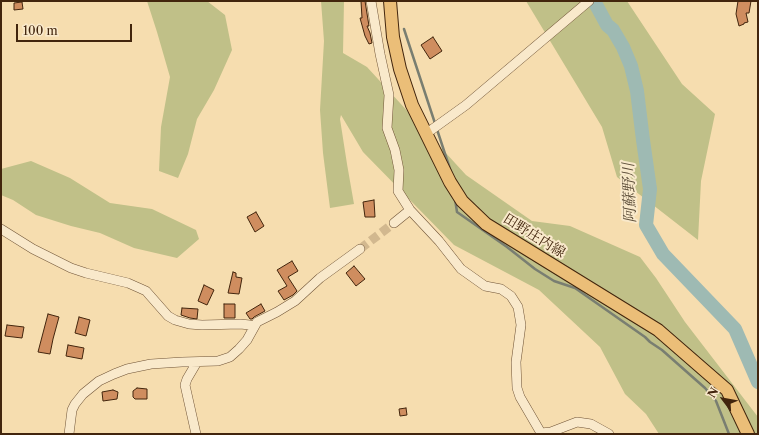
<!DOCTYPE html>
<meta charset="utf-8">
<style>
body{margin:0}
#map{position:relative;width:759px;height:435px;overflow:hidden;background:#f6ddaf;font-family:"Libre Caslon Text",serif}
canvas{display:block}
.frame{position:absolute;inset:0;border:2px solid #42250d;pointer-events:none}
.north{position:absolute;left:703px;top:379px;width:40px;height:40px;-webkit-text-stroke:3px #f9e9cb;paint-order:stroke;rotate:302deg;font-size:11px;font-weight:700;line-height:16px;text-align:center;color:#42250d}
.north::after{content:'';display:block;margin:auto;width:14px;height:18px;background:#42250d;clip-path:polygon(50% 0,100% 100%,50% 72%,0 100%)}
.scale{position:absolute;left:16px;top:24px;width:116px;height:18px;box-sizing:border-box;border:2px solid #42250d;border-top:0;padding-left:5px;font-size:12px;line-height:14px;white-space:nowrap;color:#42250d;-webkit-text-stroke:3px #f9e9cb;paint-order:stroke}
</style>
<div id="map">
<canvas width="759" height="435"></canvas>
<div class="frame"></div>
<div class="north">N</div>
<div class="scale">100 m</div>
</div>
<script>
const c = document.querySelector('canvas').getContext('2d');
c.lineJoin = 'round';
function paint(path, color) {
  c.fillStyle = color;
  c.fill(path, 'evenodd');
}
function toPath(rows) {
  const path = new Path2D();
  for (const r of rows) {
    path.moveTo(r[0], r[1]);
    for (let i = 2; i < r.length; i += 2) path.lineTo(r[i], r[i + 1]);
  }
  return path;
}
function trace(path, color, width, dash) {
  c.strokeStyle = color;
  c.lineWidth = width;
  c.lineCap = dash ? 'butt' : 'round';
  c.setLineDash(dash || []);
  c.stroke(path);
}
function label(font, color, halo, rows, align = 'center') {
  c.font = font + ' "Libre Caslon Text","Noto Serif JP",serif';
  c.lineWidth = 4;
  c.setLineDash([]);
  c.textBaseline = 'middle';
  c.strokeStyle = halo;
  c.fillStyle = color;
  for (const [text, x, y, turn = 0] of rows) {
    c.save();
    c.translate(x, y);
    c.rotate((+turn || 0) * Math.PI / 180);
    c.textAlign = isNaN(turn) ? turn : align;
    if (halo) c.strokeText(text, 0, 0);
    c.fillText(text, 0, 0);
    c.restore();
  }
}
paint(toPath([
 [147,1,207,1,225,15,232,50,214,90,197,119,188,154,178,178,159,171,161,127,170,77,157,32],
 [321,1,344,1,343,53,367,67,466,175,532,221,570,226,640,257,656,278,685,322,758,417,758,434,659,434,646,414,625,394,600,347,539,290,454,245,363,152,341,115,340,119,347,164,354,204,330,208,323,153,320,110,324,41],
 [526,1,627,1,682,84,715,114,701,181,698,240,617,177,602,127],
 [31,161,70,178,110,203,152,209,196,230,199,239,177,258,134,248,100,233,71,226,36,215,13,200,1,195,1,169]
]), '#c0c088');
trace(toPath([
 [404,29,451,172],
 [455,199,457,212,507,247,535,269,554,281,575,288,645,337,650,342,662,350,705,388,716,401,729,434]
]), '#797e71', 2.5);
trace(toPath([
 [594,1,607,25,613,30,623,47,631,66,637,91,643,140,650,189,646,225,663,254,735,329,758,382]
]), '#9ebab3', 14);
const building = toPath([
 [361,1,365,1,369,26,367,26,370,33,372,43,369,44,365,36,360,18,362,18,361,1],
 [738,1,751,1,749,13,746,13,748,22,744,23,744,24,739,26,736,14,738,1],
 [22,2,23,9,14,10,14,3,22,2],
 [433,37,442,51,430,59,421,45,433,37],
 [374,200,375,217,365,217,363,202,374,200],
 [256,212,264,226,255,232,247,217,256,212],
 [292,261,298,271,288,277,297,291,293,295,284,300,278,291,287,286,277,270,292,261],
 [354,266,365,279,356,286,346,273,354,266],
 [233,272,236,273,236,277,242,278,239,294,228,293,233,272],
 [204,285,214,290,207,305,198,301,204,285],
 [224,304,235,304,235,318,224,318,224,304],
 [261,304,265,311,254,317,252,319,250,319,246,313,261,304],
 [182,308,198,309,197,319,190,318,181,315,182,308],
 [48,314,59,317,53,339,50,354,38,352,48,314],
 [79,317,90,320,86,336,75,333,79,317],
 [7,325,24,327,22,338,5,336,7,325],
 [68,345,84,348,82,359,66,356,68,345],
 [137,388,147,389,147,399,135,399,133,397,133,391,137,388],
 [113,390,118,392,117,399,103,401,102,392,113,390],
 [406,408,407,415,400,416,399,409,406,408]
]);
paint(building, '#cf8d5f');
trace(building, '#42250d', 1);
trace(toPath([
 [360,249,394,223]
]), '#d2b88f', 9, [9, 4.5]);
const minor = toPath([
 [371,1,380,54,389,95,387,128,395,150,399,170,398,191,410,210,439,241,461,269,485,286,501,289,511,296,518,307,521,325,516,362,517,388,520,397,541,433,551,432,577,422,591,424,609,434],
 [427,133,466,105,589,1],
 [394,223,410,210],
 [1,229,33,249,71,268,86,273,128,283,146,291,168,316,175,320,189,324,202,325,240,324,250,325,254,327],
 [69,434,72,410,75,404,83,394,99,381,114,374,127,369,151,364,182,362,218,361,230,357,239,349,247,340,257,322,277,312,295,301,320,278,360,249],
 [196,434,185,385,187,379,197,362]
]);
const major = toPath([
 [390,1,393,37,400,69,412,105,450,182,462,201,486,224,658,330,727,390,748,434]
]);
trace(minor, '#6f5336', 10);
trace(major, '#42250d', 14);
trace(minor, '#f9e9cb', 9);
trace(major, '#ebbe78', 12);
label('14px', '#42250d', '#f9e9cb', [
 ["田野庄内線",534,236,32]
]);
label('italic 15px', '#594a36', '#f9e9cb', [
 ["阿蘇野川",630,193,-92]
]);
</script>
